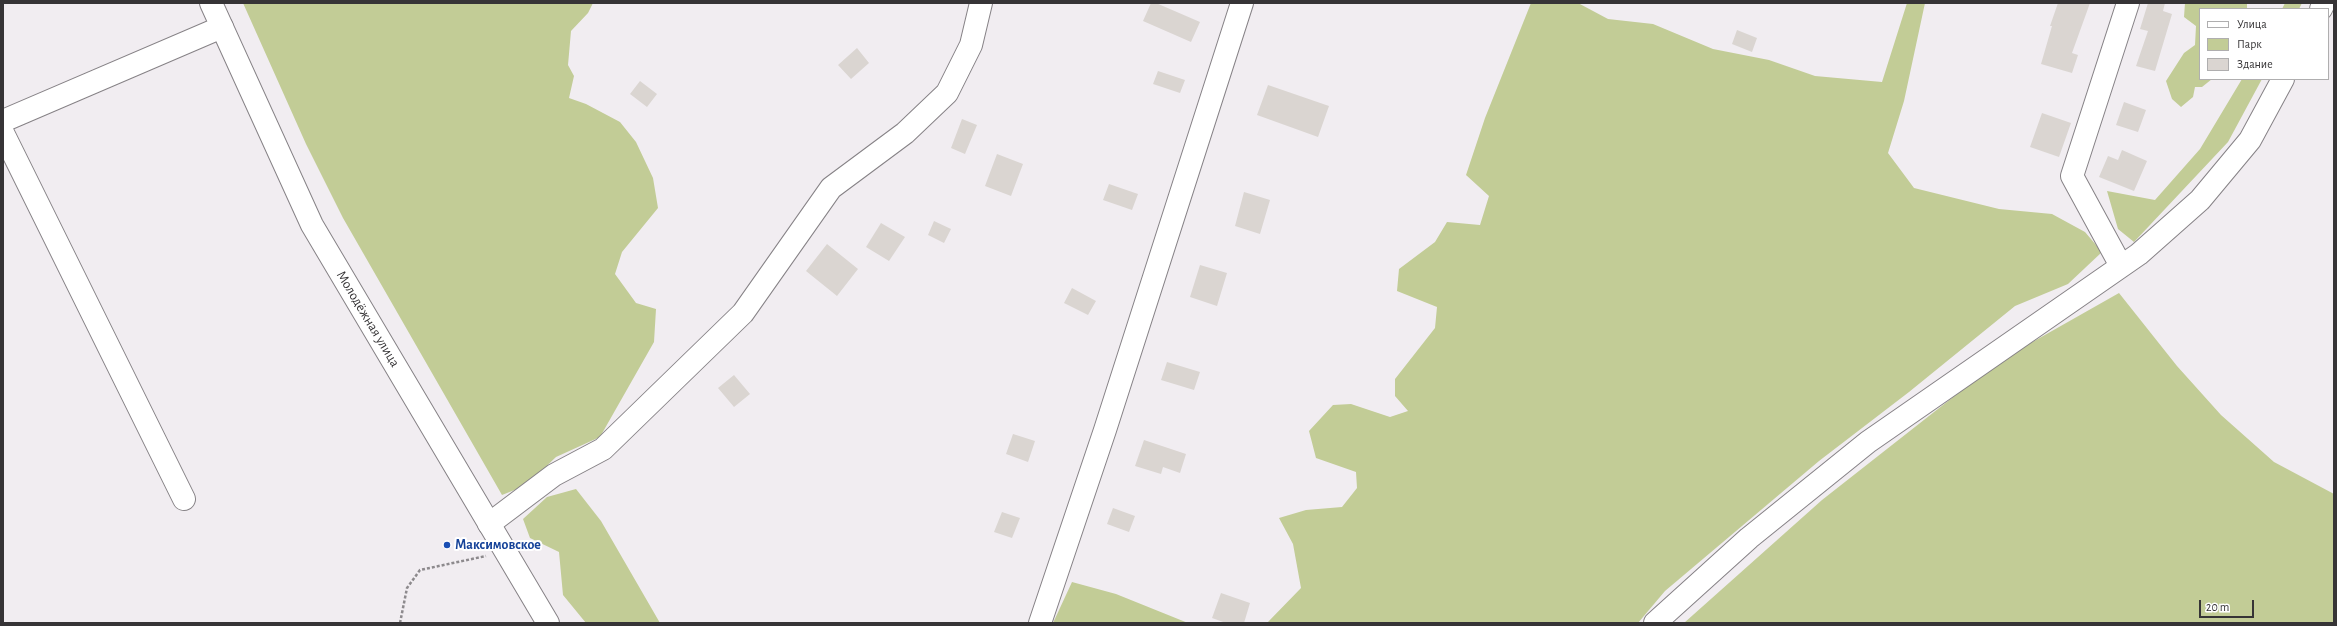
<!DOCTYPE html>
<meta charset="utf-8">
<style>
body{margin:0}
#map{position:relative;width:2337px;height:626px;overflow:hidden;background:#f1edf1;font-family:"Alegreya Sans",sans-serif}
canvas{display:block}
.frame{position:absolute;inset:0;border:4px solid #363436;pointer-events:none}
.legend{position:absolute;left:2199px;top:8px;width:130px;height:72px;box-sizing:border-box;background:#fff;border:1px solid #afaeaf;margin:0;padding:5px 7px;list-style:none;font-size:12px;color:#363436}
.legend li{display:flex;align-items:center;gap:8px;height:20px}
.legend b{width:20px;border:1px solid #afaeaf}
.scale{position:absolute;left:2199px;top:600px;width:55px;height:18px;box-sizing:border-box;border:2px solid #363436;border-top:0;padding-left:5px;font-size:12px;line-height:14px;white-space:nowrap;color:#363436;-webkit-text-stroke:3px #fff;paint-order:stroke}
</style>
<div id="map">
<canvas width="2337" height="626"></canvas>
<div class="frame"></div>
<ul class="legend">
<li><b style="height:5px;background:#fff"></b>Улица</li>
<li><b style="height:11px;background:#c2cc96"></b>Парк</li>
<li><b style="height:11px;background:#dad5d1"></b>Здание</li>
</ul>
<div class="scale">20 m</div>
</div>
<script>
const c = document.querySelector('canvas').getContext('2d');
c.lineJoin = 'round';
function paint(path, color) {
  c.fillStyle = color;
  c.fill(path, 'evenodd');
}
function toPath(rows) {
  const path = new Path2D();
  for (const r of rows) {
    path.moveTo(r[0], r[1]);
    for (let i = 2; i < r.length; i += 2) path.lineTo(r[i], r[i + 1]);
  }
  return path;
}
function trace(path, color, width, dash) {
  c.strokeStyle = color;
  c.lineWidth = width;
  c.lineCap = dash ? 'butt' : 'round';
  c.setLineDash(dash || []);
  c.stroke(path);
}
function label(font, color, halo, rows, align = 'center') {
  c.font = font + ' "Alegreya Sans",sans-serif';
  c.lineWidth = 4;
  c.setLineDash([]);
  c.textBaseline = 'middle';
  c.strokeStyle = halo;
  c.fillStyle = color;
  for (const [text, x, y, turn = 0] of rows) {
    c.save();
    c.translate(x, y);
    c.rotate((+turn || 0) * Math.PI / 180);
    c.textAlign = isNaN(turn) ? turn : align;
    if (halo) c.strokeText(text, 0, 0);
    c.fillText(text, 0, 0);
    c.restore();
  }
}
paint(toPath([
 [243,3,593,3,588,13,571,31,568,65,574,76,569,98,586,104,620,122,636,142,653,178,658,208,622,252,615,274,636,303,656,309,654,342,600,437,556,457,527,485,502,495,343,218,306,144],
 [1531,3,1578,3,1608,19,1653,24,1713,49,1769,60,1815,76,1882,82,1907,3,1925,3,1904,101,1888,153,1914,188,1999,209,2052,214,2085,232,2102,252,2068,284,2015,306,1909,392,1819,461,1665,591,1638,623,1267,623,1301,588,1293,544,1279,518,1306,510,1342,507,1357,488,1356,472,1316,458,1309,431,1333,405,1351,404,1390,417,1408,411,1395,396,1395,379,1435,328,1437,307,1397,291,1399,269,1435,242,1447,222,1480,225,1489,196,1466,175,1485,118],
 [2185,3,2247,3,2247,9,2200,9,2200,79,2212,79,2202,87,2195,87,2193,97,2181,107,2172,99,2166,81,2184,53,2195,45,2196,26,2184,17],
 [2285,3,2302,3,2299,9,2282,9],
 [2242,79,2262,79,2228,142,2134,242,2118,229,2107,191,2155,200,2200,149],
 [2119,293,2177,366,2221,415,2274,462,2334,494,2334,623,1684,623,1822,500,1999,361],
 [576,489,601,521,660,623,586,623,563,595,559,552,530,538,523,519,547,497],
 [1072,582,1116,594,1188,623,1053,623]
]), '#c2cc96');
paint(toPath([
 [1151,3,1156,3,1200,22,1191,42,1143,21],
 [2058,3,2090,3,2072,53,2078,55,2072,73,2041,64,2052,26,2050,26],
 [2148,3,2165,3,2163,11,2172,14,2155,71,2136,66,2148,31,2140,29],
 [1737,30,1757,38,1752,52,1732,44],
 [857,48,869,63,851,79,838,65],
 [1158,71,1185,80,1180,93,1153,84],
 [640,81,657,94,647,107,630,94],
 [1268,85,1329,106,1318,137,1257,115],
 [2124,102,2146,110,2138,132,2116,125],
 [2042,113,2071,123,2059,157,2030,147],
 [962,119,977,125,965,154,951,148],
 [2122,150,2147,161,2134,191,2099,177,2108,156,2118,160],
 [997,154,1023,164,1011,196,985,186],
 [1109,184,1138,194,1132,210,1103,200],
 [1244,192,1270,200,1260,234,1235,226],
 [934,221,951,229,944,243,928,235],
 [881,223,905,237,889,261,866,247],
 [827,244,858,269,837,296,806,271],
 [1200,265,1227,273,1217,306,1190,297],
 [1072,288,1096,301,1088,315,1064,303],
 [1167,362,1200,372,1194,390,1161,380],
 [734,375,750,394,734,407,718,388],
 [1013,434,1035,441,1028,462,1006,454],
 [1144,440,1186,454,1180,473,1163,467,1161,474,1135,466],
 [1113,508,1135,516,1129,532,1107,524],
 [1002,512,1020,518,1012,538,994,532],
 [1221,593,1250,603,1244,623,1226,623,1212,618]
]), '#dad5d1');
const minor = toPath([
 [2321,9,2324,3],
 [3,121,222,27],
 [3,133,184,499],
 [2121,266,2072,176,2128,3],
 [489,524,554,475,603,449,743,313,831,188,905,133,947,93,971,45,981,3],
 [1040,623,1105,430,1242,3],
 [1655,623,1749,538,1868,442,2139,254,2200,200,2250,140,2283,79]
]);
const major = toPath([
 [211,3,312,225,548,623]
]);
trace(minor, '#868286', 24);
trace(major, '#868286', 24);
trace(toPath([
 [400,623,407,588,420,570,486,556]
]), '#8d8a8d', 2.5, [3, 2]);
trace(minor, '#fff', 22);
trace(major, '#fff', 22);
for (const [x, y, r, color] of [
 [447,545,4,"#1a4fb4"]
]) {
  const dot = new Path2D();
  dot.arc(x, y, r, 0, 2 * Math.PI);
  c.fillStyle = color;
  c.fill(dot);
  trace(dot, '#fff', 1.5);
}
label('14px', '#363436', '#fff', [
 ["Молодёжная улица",368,319,59]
]);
label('bold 14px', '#164399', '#fff', [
 ["Максимовское",455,545]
], 'left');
</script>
